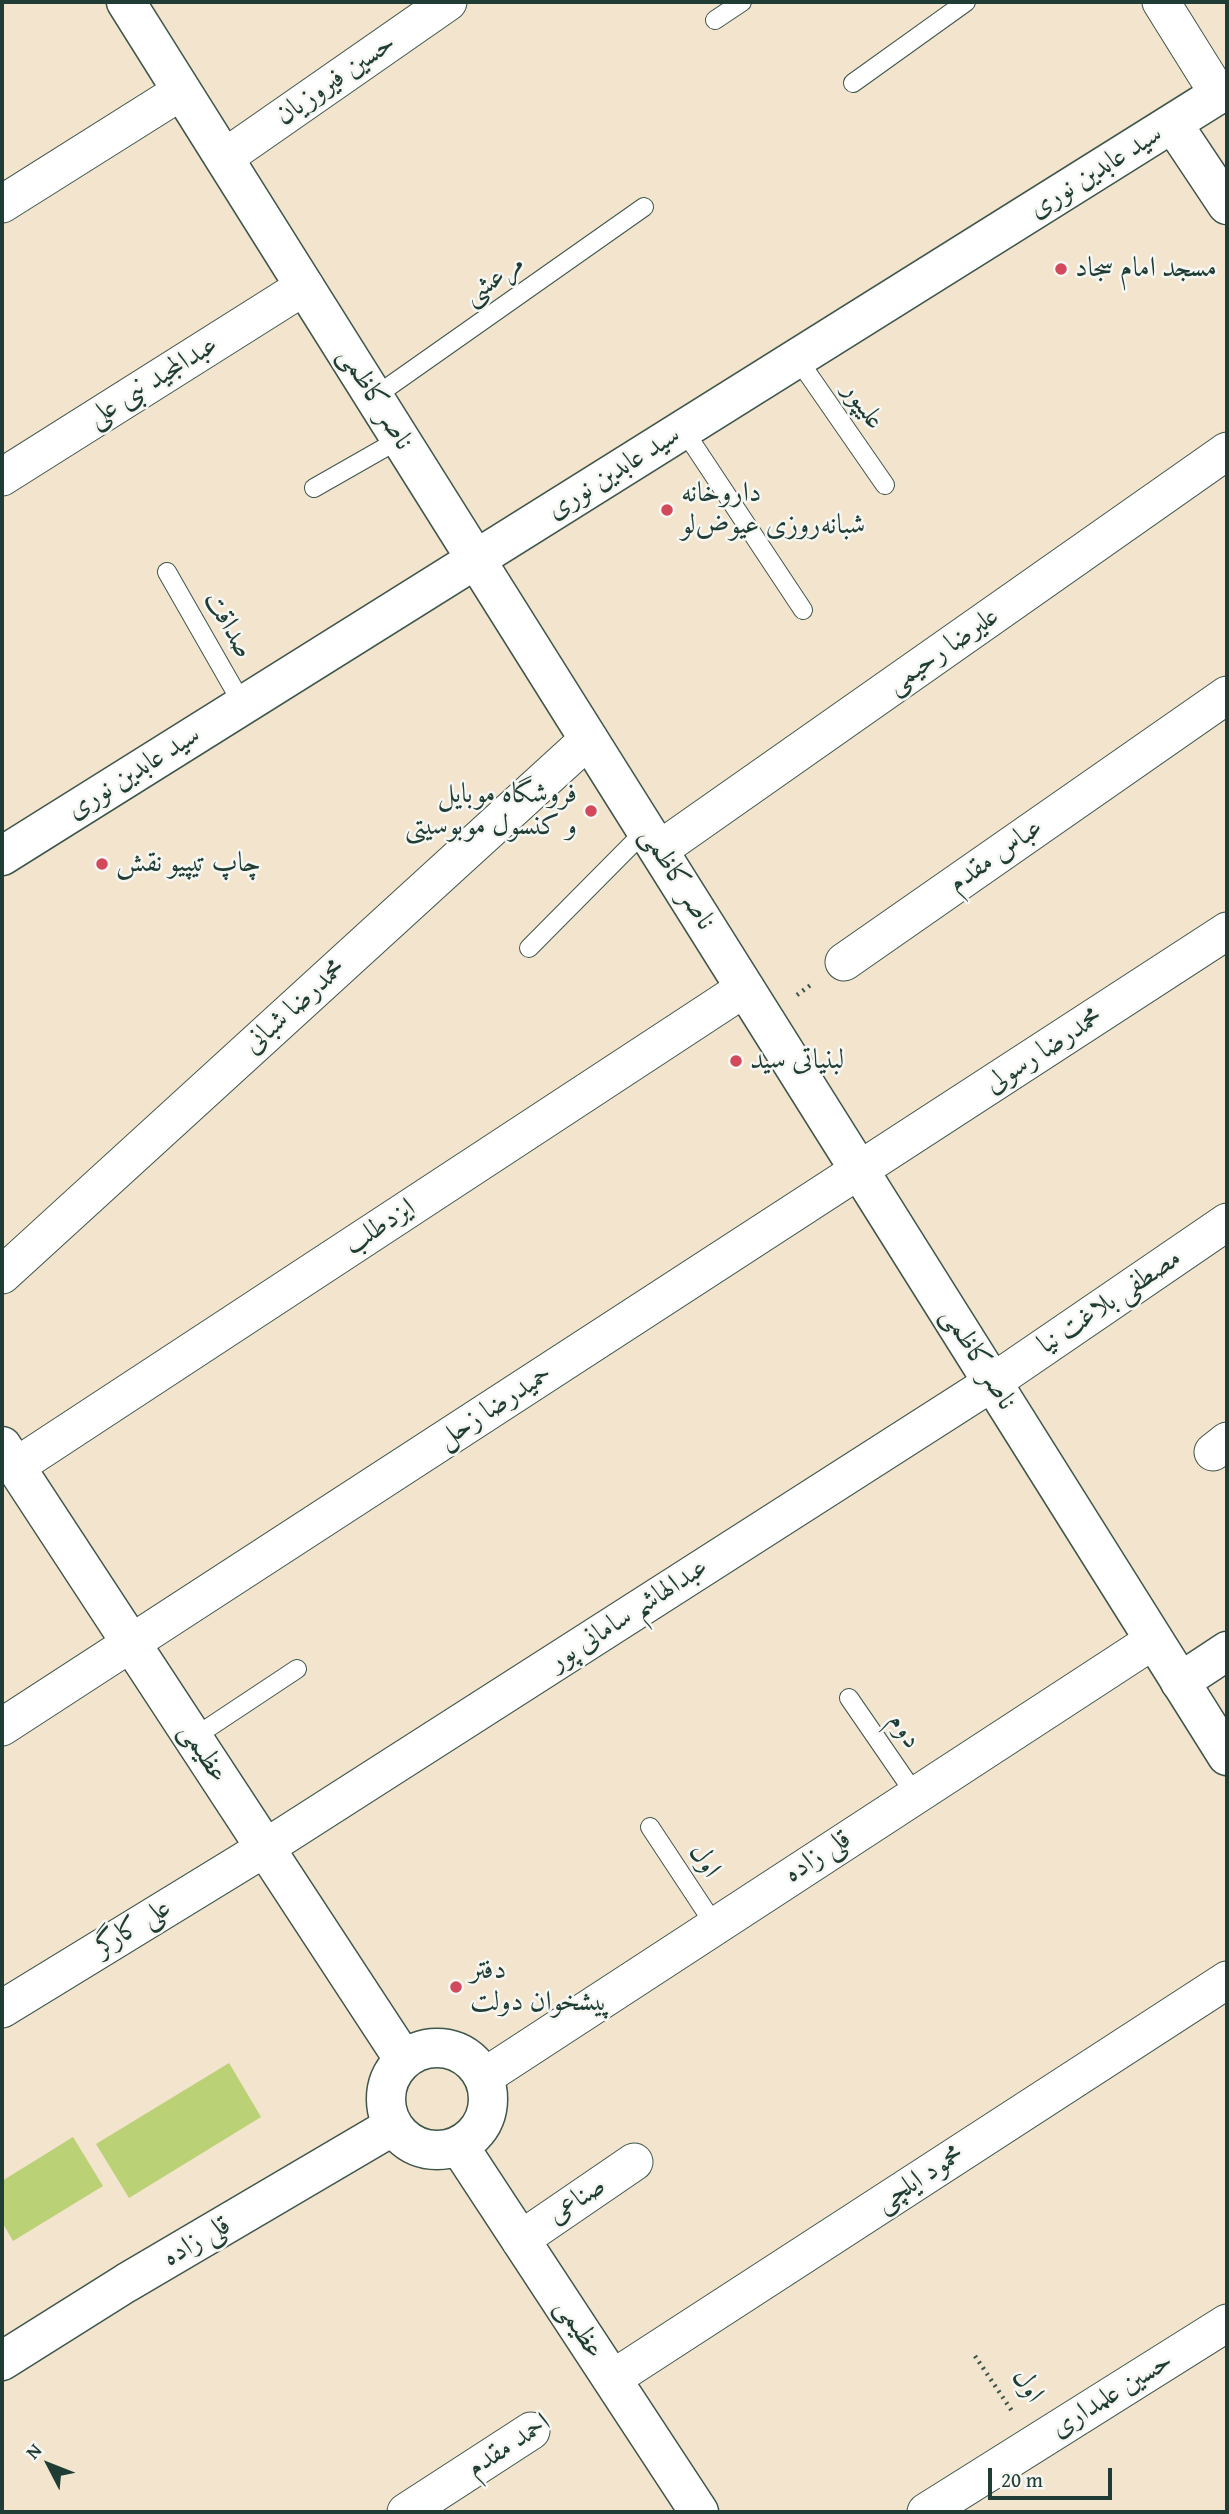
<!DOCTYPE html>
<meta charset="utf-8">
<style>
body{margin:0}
#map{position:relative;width:1229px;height:2514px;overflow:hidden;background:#f2e4cd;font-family:"Gentium Book Plus",serif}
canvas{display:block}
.frame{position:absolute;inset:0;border:4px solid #1f3d34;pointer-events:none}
.north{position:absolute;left:14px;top:2430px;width:70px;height:70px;-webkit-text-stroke:5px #f6f6f2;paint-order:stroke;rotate:312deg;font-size:19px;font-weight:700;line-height:28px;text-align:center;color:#1f3d34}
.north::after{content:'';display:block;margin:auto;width:24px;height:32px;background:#1f3d34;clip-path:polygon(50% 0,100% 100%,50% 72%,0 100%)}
.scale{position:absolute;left:988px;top:2468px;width:124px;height:32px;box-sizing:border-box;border:4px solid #1f3d34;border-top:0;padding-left:9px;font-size:21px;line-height:24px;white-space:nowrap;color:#1f3d34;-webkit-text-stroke:5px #f6f6f2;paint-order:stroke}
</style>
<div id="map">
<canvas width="1229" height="2514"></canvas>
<div class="frame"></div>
<div class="north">N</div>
<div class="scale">20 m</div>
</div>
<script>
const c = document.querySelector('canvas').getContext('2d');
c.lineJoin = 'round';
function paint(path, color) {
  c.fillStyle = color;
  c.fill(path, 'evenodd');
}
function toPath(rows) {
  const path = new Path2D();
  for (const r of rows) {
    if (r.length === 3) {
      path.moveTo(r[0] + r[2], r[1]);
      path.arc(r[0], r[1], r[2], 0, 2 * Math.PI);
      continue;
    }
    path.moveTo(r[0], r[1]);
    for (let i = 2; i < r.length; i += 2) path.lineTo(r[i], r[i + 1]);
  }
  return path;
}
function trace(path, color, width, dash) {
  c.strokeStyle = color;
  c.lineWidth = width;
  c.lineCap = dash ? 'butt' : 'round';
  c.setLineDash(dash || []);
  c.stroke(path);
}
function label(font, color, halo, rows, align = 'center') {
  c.font = font + ' "Gentium Book Plus",Amiri,serif';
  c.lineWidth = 5;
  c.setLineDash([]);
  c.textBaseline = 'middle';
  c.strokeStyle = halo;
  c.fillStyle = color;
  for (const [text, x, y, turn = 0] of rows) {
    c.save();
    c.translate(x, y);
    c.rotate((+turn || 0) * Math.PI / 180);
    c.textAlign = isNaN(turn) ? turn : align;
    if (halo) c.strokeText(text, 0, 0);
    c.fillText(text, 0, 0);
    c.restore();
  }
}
paint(toPath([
 [229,2063,261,2117,129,2198,96,2144],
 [73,2137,103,2186,13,2241,2,2222,2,2181]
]), '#bbd175');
const service = toPath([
 [715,20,742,2],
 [853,83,966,2],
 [797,358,885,485],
 [374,397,644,207],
 [683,429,803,610],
 [314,488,400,439],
 [167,572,243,705],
 [529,948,646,830],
 [849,1698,915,1794],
 [193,1738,297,1669],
 [650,1827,714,1924]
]);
const minor = toPath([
 [1161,2,1219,95],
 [224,158,448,2],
 [2,204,180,92],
 [2,477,305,286],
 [659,850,1227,451],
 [844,962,1227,695],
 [2,1275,589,739],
 [1213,1452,1227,1441],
 [15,1467,745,988],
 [2,1727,1227,931],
 [2,2009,265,1848,993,1382,1227,1222],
 [484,2077,1154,1640],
 [520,2240,634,2162],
 [612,2379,1227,1980],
 [406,2512,531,2431],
 [926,2512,1227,2323]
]);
const tertiary = toPath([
 [1173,124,1227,205],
 [2,1446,404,2060],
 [1180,1682,1227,1651],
 [437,2099,51],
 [459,2146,699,2512],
 [2,2361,126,2283,393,2126]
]);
const secondary = toPath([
 [126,2,1227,1756],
 [2,856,1227,89]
]);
trace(service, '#3f564b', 20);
trace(minor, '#3f564b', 39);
trace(tertiary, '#3f564b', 41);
trace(secondary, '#3f564b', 41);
trace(toPath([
 [797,995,812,984],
 [975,2356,1012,2411]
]), '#3f564b', 4.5, [2, 5]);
trace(service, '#fff', 18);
trace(minor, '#fff', 37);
trace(tertiary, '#fff', 38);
trace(secondary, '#fff', 38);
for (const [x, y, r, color] of [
 [1061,269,7,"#d1495b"],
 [667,510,7,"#d1495b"],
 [591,811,7,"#d1495b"],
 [102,864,7,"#d1495b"],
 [736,1061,7,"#d1495b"],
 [456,1987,7,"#d1495b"]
]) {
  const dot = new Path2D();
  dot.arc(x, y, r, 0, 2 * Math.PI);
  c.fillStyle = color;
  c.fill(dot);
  trace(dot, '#f6f6f2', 2.5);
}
label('28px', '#1f3d34', '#f6f6f2', [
 ["حسین فیروزیان",336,80,-35],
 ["سید عابدین نوری",1096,172,-32],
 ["مرعشی",494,280,-35],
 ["عبدالمجید نبی علی",153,382,-32],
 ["ناصر کاظمی",375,399,58],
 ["علیپور",863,406,55],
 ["سید عابدین نوری",614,473,-32],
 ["صداقت",228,625,60],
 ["علیرضا رحیمی",943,651,-35],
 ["سید عابدین نوری",134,773,-32],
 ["عباس مقدم",996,856,-35],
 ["ناصر کاظمی",677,879,58],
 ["محمدرضا شبانی",295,1007,-42],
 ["محمدرضا رسولی",1044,1051,-33],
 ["ایزدطلب",380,1227,-33],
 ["مصطفی بلاغت نیا",1110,1302,-34],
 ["ناصر کاظمی",978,1359,58],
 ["حمیدرضا زحل",495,1407,-33],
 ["عبدالهاشم سامانی پور",629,1615,-33],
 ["دوم",904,1731,55],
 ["عظیمی",203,1753,57],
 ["قلی زاده",818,1857,-33],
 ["اول",704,1861,57],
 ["علی کارگر",133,1928,-32],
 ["محمود ایلچی",920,2179,-33],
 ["صناعی",577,2201,-34],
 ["قلی زاده",197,2242,-30],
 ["عظیمی",579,2329,57],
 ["اول",1027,2386,56],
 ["حسین علمداری",1112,2395,-32],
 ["احمد مقدم",509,2446,-33]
]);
label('28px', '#1f3d34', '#f6f6f2', [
 ["مسجد امام سجاد",1075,269],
 ["داروخانه",681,494],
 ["شبانه‌روزی عیوض‌لو",681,526],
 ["فروشگاه موبایل",577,795,"right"],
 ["و کنسول موبوسیتی",577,827,"right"],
 ["چاپ تیپیو نقش",116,864],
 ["لبنیاتی سید",750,1061],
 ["دفتر",470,1971],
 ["پیشخوان دولت",470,2003]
], 'left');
</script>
